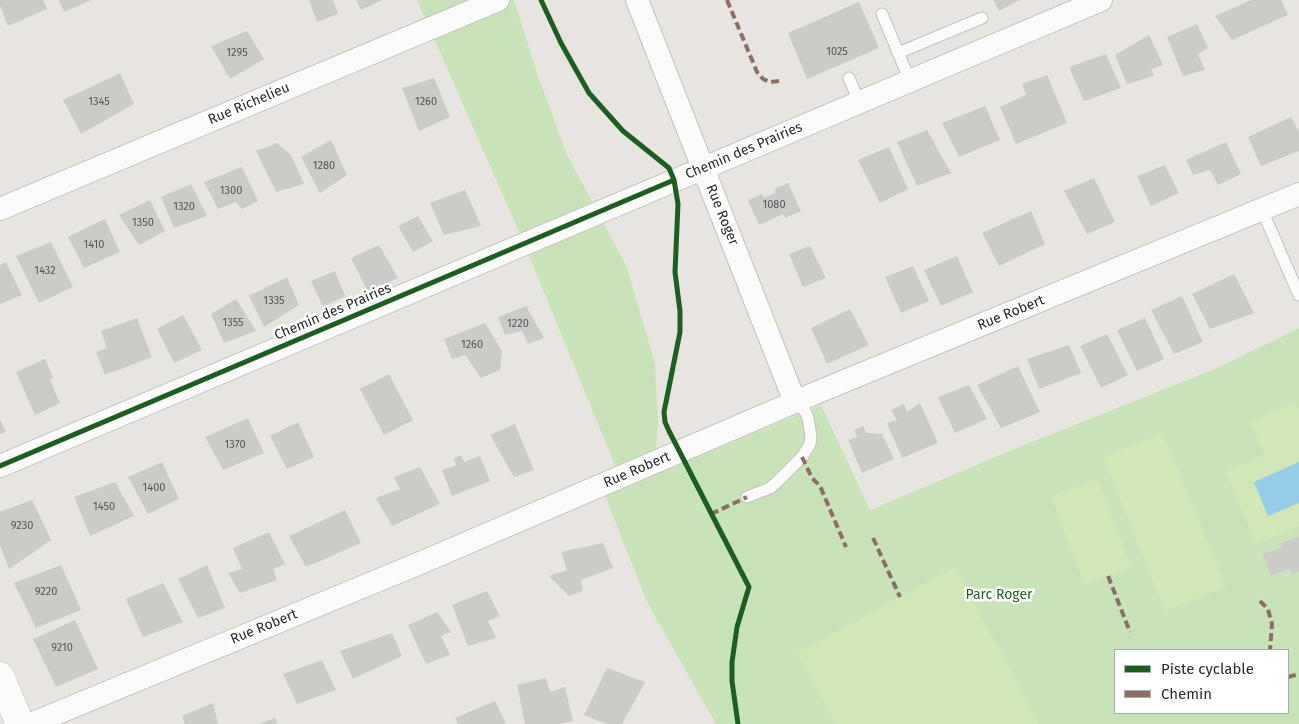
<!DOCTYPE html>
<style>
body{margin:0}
#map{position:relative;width:1299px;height:724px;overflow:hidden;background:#e8e5e0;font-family:"Fira Sans",sans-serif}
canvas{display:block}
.legend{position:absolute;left:1114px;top:649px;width:175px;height:65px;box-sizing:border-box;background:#fff;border:1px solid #aaa;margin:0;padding:6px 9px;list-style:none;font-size:15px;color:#2a2a2a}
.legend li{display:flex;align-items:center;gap:10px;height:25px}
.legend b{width:25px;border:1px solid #aaa}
</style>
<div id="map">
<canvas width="1299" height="724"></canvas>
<ul class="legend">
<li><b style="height:6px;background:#1b5e20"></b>Piste cyclable</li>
<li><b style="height:6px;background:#8d6e63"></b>Chemin</li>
</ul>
</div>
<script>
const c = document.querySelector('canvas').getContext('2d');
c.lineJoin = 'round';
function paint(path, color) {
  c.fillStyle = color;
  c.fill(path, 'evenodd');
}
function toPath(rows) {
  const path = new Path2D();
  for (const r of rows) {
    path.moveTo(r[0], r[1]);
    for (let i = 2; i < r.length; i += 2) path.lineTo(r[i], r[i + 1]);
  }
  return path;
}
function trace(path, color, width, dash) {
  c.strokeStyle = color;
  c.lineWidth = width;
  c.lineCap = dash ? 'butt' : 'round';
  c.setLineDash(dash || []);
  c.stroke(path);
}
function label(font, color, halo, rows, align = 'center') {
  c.font = font + ' "Fira Sans",sans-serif';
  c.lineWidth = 5;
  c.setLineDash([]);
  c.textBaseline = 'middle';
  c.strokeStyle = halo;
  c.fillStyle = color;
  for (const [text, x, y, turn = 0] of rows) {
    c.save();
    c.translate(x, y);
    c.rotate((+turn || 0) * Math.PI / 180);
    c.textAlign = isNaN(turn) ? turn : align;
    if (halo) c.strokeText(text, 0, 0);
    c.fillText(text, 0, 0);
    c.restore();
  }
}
paint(toPath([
 [417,0,514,0,537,73,567,155,626,265,655,363,658,423,656,450,616,468,523,241],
 [1299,328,1299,724,716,724,648,604,605,496,821,405,870,510,1019,447,1217,368],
 [1115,650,1288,650,1288,713,1115,713]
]), '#c8e3ba');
paint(toPath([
 [1294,402,1297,408,1299,407,1299,526,1256,544,1226,472,1265,455,1250,423],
 [1163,433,1226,587,1165,611,1103,457],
 [1098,479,1131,567,1084,584,1051,496],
 [955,567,1039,724,836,724,797,653]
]), '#d1e7b7');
paint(toPath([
 [1299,462,1299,503,1268,516,1254,482]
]), '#95cce8');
paint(toPath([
 [0,0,43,0,47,9,8,26,0,6],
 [59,0,91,0,64,12],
 [309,0,333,0,338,14,317,22],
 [356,0,382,0,361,10],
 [993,0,1020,0,999,11],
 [1251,0,1281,0,1288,15,1232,40,1215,16],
 [859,2,879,48,807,79,788,33],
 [1197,24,1208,48,1198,54,1205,70,1183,76,1167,37],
 [247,31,264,59,230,79,211,46],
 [1149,35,1163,65,1151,69,1154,76,1127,84,1115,55],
 [1106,54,1121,88,1084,101,1069,67],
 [120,73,134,104,81,134,63,100],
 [1047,75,1067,123,1016,144,1000,107,1026,95,1022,84],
 [434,78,450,117,419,131,402,88],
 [985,106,1000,140,959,157,942,123],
 [1291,117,1299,132,1299,151,1261,166,1248,137],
 [927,130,951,173,917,186,897,142],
 [331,140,347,175,320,193,301,157],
 [1226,142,1241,174,1218,185,1210,170,1193,175,1186,160],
 [277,143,291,155,304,184,276,192,256,151],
 [889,147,908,189,880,203,858,160],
 [1165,165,1179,193,1151,206,1137,176],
 [242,167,258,201,242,209,236,202,218,209,204,182],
 [1094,178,1115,222,1087,234,1064,191],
 [788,183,801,211,785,218,783,214,759,225,748,200,762,194,764,198,776,192,774,189],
 [191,184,207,216,174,228,161,197],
 [465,190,481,226,444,235,430,203],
 [150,200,165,231,139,245,119,215],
 [1031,211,1045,244,999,266,982,233],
 [418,216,433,241,413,252,398,226],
 [105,219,120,252,84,268,68,237],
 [51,242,73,287,39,303,16,256],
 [379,245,398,278,368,292,351,258],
 [810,246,826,278,803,287,789,254],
 [957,256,973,292,941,306,924,270],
 [6,262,22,295,0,304,0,265],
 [913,266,929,301,901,313,885,277],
 [335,271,345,296,323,307,311,281],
 [1234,274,1254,313,1210,329,1192,294],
 [287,277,299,305,264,327,249,296],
 [1182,296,1203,342,1174,354,1151,310],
 [236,299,256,331,224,343,211,314],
 [526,306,544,338,528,344,522,331,505,335,498,317],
 [850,309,869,345,827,364,811,328],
 [183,315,202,350,174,363,157,329],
 [137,318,152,357,105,375,96,352,107,348,101,331],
 [1145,318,1164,359,1137,371,1117,330],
 [485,323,502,351,500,370,481,378,465,355,452,359,444,339],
 [1107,334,1128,375,1101,388,1080,346],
 [1069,345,1081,373,1039,389,1027,359],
 [45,359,53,378,50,380,60,403,35,415,16,372],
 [1018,366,1040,412,1001,428,977,385],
 [389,374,413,420,384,435,360,389],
 [969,385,987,419,955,433,938,397],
 [920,403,938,443,902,458,887,423,897,420,891,410,904,404,907,412],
 [248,418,264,453,223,470,205,437],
 [0,419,6,432,0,434],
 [298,422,314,457,287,469,270,436],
 [515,424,534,470,514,477,490,435],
 [863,426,866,433,882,434,894,459,862,473,848,440,857,437,854,430],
 [461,455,464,462,480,456,490,481,452,496,442,470,456,465,453,459],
 [162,462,179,499,148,514,128,477],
 [420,467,440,504,392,526,376,498,400,489,394,477],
 [115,482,134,516,90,536,74,497],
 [32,500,51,540,9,569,0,545,0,512],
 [345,510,361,543,306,567,289,536],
 [269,532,285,564,273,569,277,580,240,593,228,573,242,569,233,548],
 [1299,537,1299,572,1292,575,1290,569,1270,576,1263,554,1282,548,1281,543],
 [603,543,613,568,581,580,583,591,569,596,549,576,567,570,561,552],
 [61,565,81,610,36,628,14,583],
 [207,565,225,608,198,618,178,579],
 [163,583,183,622,143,637,126,599],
 [487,591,500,616,488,621,496,638,468,646,452,605],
 [437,612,451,632,441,636,450,655,426,664,408,625],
 [75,620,98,669,56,687,33,639],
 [392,633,402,656,353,679,340,651],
 [322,660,336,690,297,704,283,674],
 [607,668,645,682,622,724,607,724,584,715],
 [546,678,550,692,565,687,573,721,559,724,525,724,517,685],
 [495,701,506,724,458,724,455,718],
 [213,703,218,724,185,724,182,716],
 [275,718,278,724,259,724]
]), '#cdcbc7');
const service = toPath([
 [882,14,910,81],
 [898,53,982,18],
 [849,78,859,102],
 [1262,210,1299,295],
 [747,497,770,488,776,483,802,457,810,444,811,436,808,418,805,411,795,402]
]);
const minor = toPath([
 [637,0,795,402],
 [0,209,498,0],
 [0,466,1101,0],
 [31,724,425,561,818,392,1299,194]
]);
const tertiary = toPath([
 [0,676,20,724]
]);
trace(service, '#c2c1c1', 13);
trace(minor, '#c2c1c1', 24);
trace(tertiary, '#c2c1c1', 29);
trace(service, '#fcfbfa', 11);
trace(minor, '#fcfbfa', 22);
trace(tertiary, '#fcfbfa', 28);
trace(toPath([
 [727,0,757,72,763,79,770,82,779,81],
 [802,457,812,478,820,486,846,547],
 [711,514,747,497],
 [873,538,900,597],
 [1108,576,1130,632],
 [1260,601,1268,609,1272,624,1270,650],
 [1288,677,1299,674]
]), '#8d6e63', 4, [8, 4]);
trace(toPath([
 [541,0,561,43,589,93,623,131,669,168,674,180,678,204,675,272,680,311,680,332,664,412,665,422,669,431,749,587,737,627,732,662,732,681,738,724],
 [0,466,674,180]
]), '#1b5e20', 5);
label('11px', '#545453', null, [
 ["1025",837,52],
 ["1295",237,53],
 ["1345",99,102],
 ["1260",426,102],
 ["1280",324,166],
 ["1300",231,191],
 ["1080",774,205],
 ["1320",184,207],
 ["1350",143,223],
 ["1410",94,245],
 ["1432",45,271],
 ["1335",274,301],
 ["1355",233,323],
 ["1220",518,324],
 ["1260",472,345],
 ["1370",235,445],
 ["1400",154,488],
 ["1450",104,507],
 ["9230",22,526],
 ["9220",46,592],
 ["9210",62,648]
]);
label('14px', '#2a2a2a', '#fff', [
 ["Rue Richelieu",249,104,-23],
 ["Chemin des Prairies",744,151,-23],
 ["Rue Roger",722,215,68],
 ["Chemin des Prairies",333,312,-23],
 ["Rue Robert",1011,313,-22],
 ["Rue Robert",637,470,-23],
 ["Rue Robert",264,627,-22]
]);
label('14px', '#25651c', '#fff', [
 ["Parc Roger",999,595]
]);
</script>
